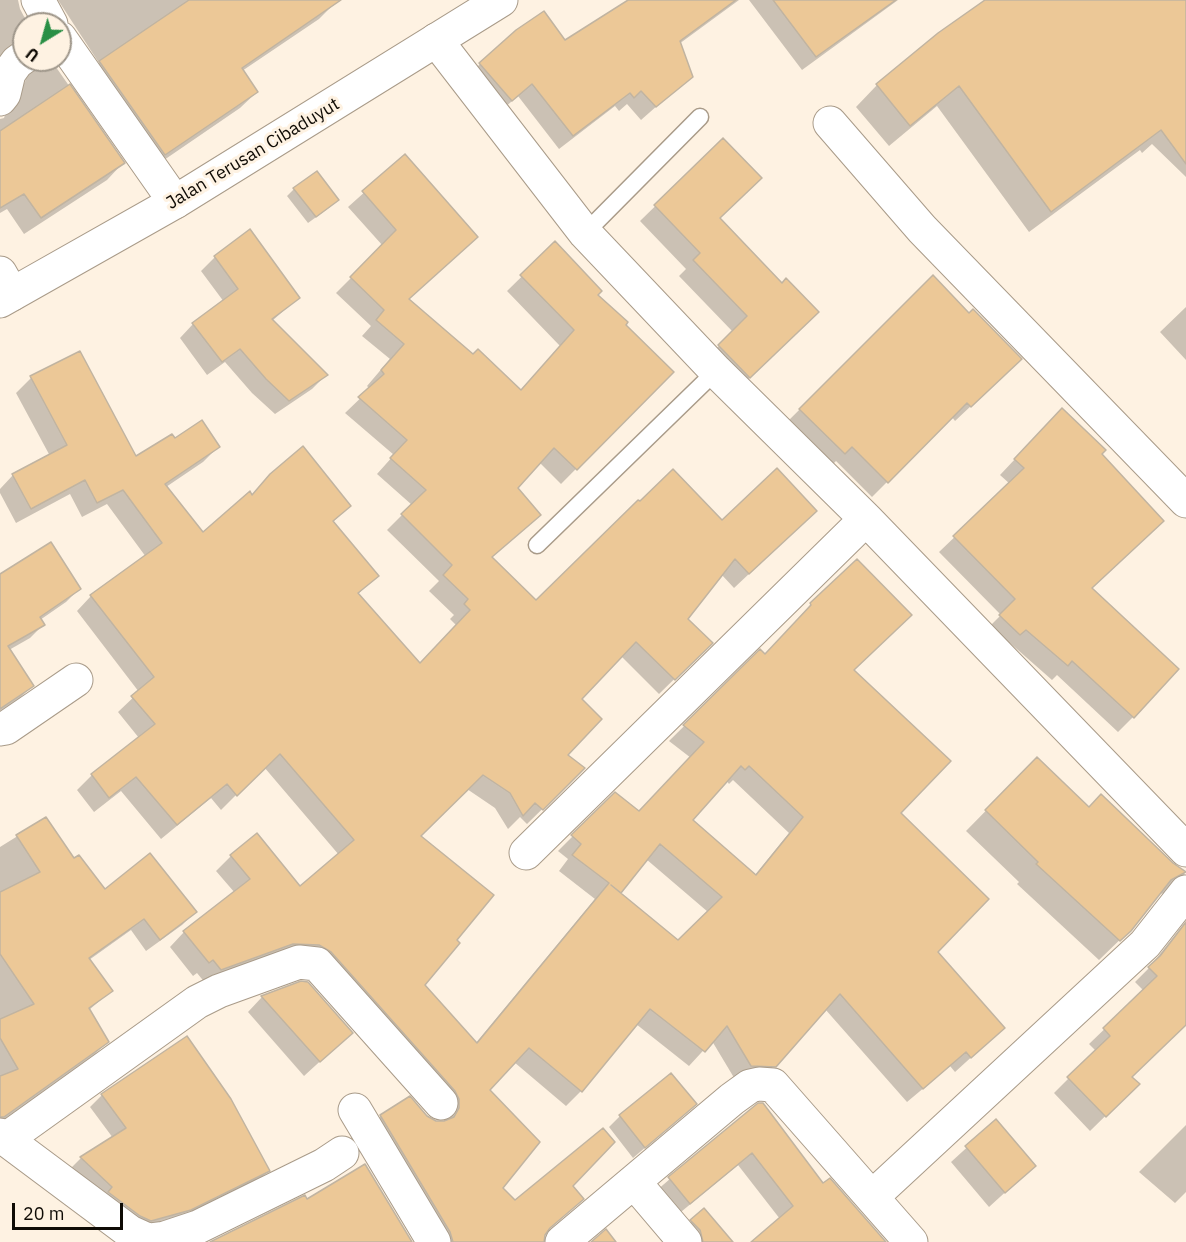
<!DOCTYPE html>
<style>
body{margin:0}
#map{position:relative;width:1186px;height:1242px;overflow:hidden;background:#fef2e2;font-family:"IBM Plex Sans",sans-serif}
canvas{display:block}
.north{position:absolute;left:12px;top:12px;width:60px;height:60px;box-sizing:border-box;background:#fef2e2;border:2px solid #9e968a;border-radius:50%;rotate:217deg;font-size:16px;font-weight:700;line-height:24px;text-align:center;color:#0f0b05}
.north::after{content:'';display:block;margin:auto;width:21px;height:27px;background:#298f45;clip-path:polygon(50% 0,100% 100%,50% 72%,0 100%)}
.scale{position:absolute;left:12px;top:1203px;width:111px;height:27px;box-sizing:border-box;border:3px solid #0f0b05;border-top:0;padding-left:8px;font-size:18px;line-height:21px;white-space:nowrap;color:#0f0b05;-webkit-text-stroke:4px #fef2e2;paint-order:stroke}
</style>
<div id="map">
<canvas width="1186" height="1242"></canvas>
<div class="north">U</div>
<div class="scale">20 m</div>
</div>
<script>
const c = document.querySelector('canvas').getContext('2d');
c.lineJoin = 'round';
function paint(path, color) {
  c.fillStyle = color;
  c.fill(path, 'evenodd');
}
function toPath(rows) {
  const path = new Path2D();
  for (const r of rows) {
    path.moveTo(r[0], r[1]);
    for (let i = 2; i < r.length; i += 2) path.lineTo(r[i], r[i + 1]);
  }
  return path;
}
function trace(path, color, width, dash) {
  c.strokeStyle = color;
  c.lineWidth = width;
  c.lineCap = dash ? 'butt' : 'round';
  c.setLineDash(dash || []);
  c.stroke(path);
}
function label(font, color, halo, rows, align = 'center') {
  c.font = font + ' "IBM Plex Sans",sans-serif';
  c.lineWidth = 6;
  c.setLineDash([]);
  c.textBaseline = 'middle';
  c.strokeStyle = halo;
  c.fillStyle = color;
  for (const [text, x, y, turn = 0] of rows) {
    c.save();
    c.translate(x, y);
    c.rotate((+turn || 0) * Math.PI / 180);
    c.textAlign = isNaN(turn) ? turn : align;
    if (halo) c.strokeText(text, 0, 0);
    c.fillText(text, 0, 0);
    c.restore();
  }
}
paint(toPath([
 [0,0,18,0,20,9,28,24,24,24,24,60,51,60,123,163,107,180,24,234,7,209,0,213,0,119,4,118,10,99,25,82,27,73,5,54,0,56],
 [58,0,335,0,336,2,319,19,242,71,257,92,240,108,148,171,84,79,99,63],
 [631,0,739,0,679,44,691,76,641,120,627,104,619,111,615,106,559,149,518,96,497,114,466,78,480,64,565,43],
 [749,0,898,0,802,70],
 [986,0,1186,0,1186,177,1152,144,1142,153,1140,150,1029,232,937,106,889,146,856,107,877,85,939,34],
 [723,140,718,218,782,285,817,312,735,392,704,361,733,332,679,276,686,269,640,221],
 [405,156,407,300,473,356,520,391,560,346,507,291,555,244,596,295,672,372,561,484,539,462,516,488,539,515,491,558,536,602,722,522,800,526,734,588,721,574,686,619,711,643,659,694,621,656,580,700,566,755,583,769,527,824,520,817,508,829,495,808,467,789,419,836,455,941,423,985,475,1044,595,899,559,871,568,859,558,851,615,794,638,812,691,758,669,741,760,651,764,656,811,604,852,670,899,814,936,952,988,1042,955,1072,950,1066,907,1102,825,1009,760,1081,736,1081,712,1041,689,1066,636,1024,581,1091,566,1106,514,1062,488,1090,501,1188,514,1202,571,1186,582,1199,545,1233,542,1242,432,1242,366,1131,381,1116,426,1117,435,1122,445,1123,445,1114,315,966,206,984,197,973,193,976,170,947,184,932,235,893,216,871,231,856,300,889,339,855,264,767,221,810,211,798,161,839,121,791,94,812,77,790,92,775,139,738,118,712,139,692,77,611,91,596,146,557,107,504,82,517,70,494,16,523,0,493,0,489,13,475,50,456,16,393,31,378,136,458,174,440,218,447,203,462,166,487,203,535,251,496,271,475,349,506,332,523,377,576,357,595,420,665,457,626,450,619,454,615,429,591,439,581,387,530,412,505,377,474,394,455,345,413,370,389,367,386,390,359,362,336,371,326,336,293,383,246,348,207],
 [726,780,729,784,733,780,789,833,755,875,691,820],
 [646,859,708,912,678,942,619,893],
 [294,189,330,207,308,223,287,196],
 [250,231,298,298,272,321,326,375,312,389,275,414,252,393,225,362,207,375,180,338,193,324,224,302,201,271,215,257],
 [933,277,1005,374,955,421,952,417,872,497,836,461,829,468,785,424],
 [1186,307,1186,360,1160,332],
 [1047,425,1100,454,1091,589,1133,717,1118,732,1057,675,1052,680,1010,643,1004,649,985,631,1001,615,939,552,1010,484,1000,475],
 [0,585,79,589,66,602,40,620,43,625,30,638,9,650,32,686,19,699,0,712],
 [1017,779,1088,809,1185,874,1166,893,1159,894,1130,930,1099,960,1017,884,1019,882,966,831],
 [45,819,74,861,105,891,195,912,182,925,146,951,131,930,89,960,111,991,89,1010,107,1042,95,1054,0,1122,0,847],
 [1186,921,1186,1023,1131,1077,1138,1084,1090,1131,1054,1093,1096,1051,1089,1044,1144,991,1135,982,1148,969],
 [262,997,351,1033,304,1076,248,1012],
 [187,1039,268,1171,256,1183,177,1221,138,1232,69,1170,81,1158,113,1138,90,1107,102,1095],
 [683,1115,633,1158,609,1127,620,1116],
 [744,1115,823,1185,884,1242,753,1242,780,1219,738,1165,676,1216,656,1191],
 [996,1121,1034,1166,989,1207,951,1162],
 [1186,1125,1186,1192,1175,1203,1139,1172],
 [692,1221,731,1242,684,1242,678,1234]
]), '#0003');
const building = toPath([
 [189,0,341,0,242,68,258,92,165,155,99,61,189,0],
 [628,0,736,0,680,41,693,77,656,107,641,91,634,98,630,93,573,136,532,84,512,101,479,63,516,30,544,11,565,40,628,0],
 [773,0,896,0,816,57,773,0],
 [985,0,1186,0,1186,164,1161,130,1051,212,959,86,910,126,876,84,938,33,985,0],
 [70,84,125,163,41,218,24,194,0,208,0,131,70,84],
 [723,138,762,178,720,218,782,283,786,278,819,312,750,378,718,345,747,316,693,260,700,253,654,205,723,138],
 [405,154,478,237,409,299,473,354,478,349,521,390,574,330,520,275,555,241,602,291,598,295,628,322,626,325,674,372,577,470,554,448,518,488,541,515,492,557,536,600,638,500,640,501,673,469,722,520,777,468,817,511,749,574,735,559,688,619,713,643,675,680,636,642,582,699,602,719,568,755,585,768,543,810,535,803,523,816,510,793,483,775,421,836,494,895,457,940,460,943,425,985,477,1043,609,883,572,855,581,844,571,835,615,792,639,811,704,742,683,725,760,649,765,654,811,605,810,603,857,559,912,615,854,670,951,761,901,813,989,899,938,952,1005,1028,971,1058,966,1052,923,1089,840,994,776,1067,751,1066,727,1026,705,1052,650,1009,582,1092,529,1048,490,1090,540,1142,503,1188,515,1200,603,1128,615,1142,573,1186,584,1199,550,1228,545,1235,544,1242,453,1242,450,1232,380,1115,410,1096,427,1116,436,1121,444,1121,454,1117,459,1108,459,1099,455,1091,331,952,319,945,293,944,221,970,213,960,209,963,183,931,250,879,230,855,257,833,300,886,354,840,280,754,237,796,227,784,177,825,136,777,109,798,91,774,155,724,131,696,154,677,90,595,162,543,123,490,97,503,85,480,31,509,12,474,67,445,30,376,80,351,136,456,172,434,175,438,202,420,220,447,165,484,203,532,250,491,252,495,270,474,303,446,351,506,333,521,379,576,358,593,420,663,470,610,464,604,468,599,443,575,452,565,401,514,426,490,390,458,407,440,358,397,384,374,381,370,404,344,376,320,384,310,350,277,396,230,362,191,405,154],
 [741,766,745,770,749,766,803,817,756,875,693,820,741,766],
 [660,844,722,897,678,940,611,885,621,893,660,844],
 [317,171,339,200,316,217,293,188,317,171],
 [250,229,300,298,272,319,328,375,289,401,266,379,240,349,222,362,192,323,238,289,214,256,250,229],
 [933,275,969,313,973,309,1022,359,971,407,967,403,888,483,852,447,845,454,799,409,933,275],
 [1062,408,1106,450,1102,454,1164,521,1092,588,1179,669,1134,718,1072,661,1068,666,1026,630,1020,635,999,615,1015,599,953,536,1024,468,1014,459,1062,408],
 [51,542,81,589,40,617,45,625,8,646,34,686,0,709,0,574,51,542],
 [1037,757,1089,807,1101,794,1173,863,1186,872,1171,880,1131,931,1120,941,1036,864,1038,862,985,810,1037,757],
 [46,817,74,858,79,855,105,889,150,853,197,912,160,940,144,919,89,958,113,991,89,1008,109,1042,4,1117,0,1117,0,1076,18,1069,0,1038,0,1019,34,1004,0,954,0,892,40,872,16,835,46,817],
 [1186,922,1186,1025,1132,1077,1140,1084,1106,1117,1067,1077,1110,1036,1103,1028,1157,976,1148,967,1160,956,1186,922],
 [301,981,308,982,353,1033,320,1062,261,996,301,981],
 [187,1036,231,1099,270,1171,191,1210,151,1221,140,1216,108,1192,112,1187,80,1157,126,1128,101,1094,187,1036],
 [671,1073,697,1104,645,1148,619,1115,671,1073],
 [758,1103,763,1103,823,1183,830,1178,886,1242,751,1242,793,1206,752,1153,690,1204,668,1177,758,1103],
 [996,1119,1036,1166,1005,1193,965,1146,996,1119],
 [365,1164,412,1242,210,1242,305,1195,307,1199,365,1164],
 [704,1208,733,1242,703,1242,700,1230,690,1220,704,1208],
 [606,1229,616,1242,591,1242,606,1229]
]);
paint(building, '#ecc897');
trace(building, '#c1b4a1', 1.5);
const service = toPath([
 [585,233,700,117],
 [537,545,716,371]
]);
const minor = toPath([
 [38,0,51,24],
 [60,38,175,202],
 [436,40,585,233,716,371,866,519,1186,850],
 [0,99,4,94,9,73,17,62,24,57],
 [830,123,922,229,1186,501],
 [0,273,12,294],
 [0,729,6,728,76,680],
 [526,853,866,519],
 [355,1110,434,1242],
 [0,1135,130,1232,152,1242],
 [6,1139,197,1002,219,991,299,962,317,964,441,1103],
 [634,1182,685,1242],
 [872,1197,1145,944,1186,892],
 [149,1240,165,1238,198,1227,324,1165,342,1153],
 [562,1242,732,1099,750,1086,759,1084,773,1085,911,1242]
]);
const secondary = toPath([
 [0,301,175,202,501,0]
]);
trace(service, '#a99b89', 19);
trace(minor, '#a99b89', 35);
trace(secondary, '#a99b89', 35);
trace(service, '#fff', 16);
trace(minor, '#fff', 33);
trace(secondary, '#fff', 33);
label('18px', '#0f0b05', '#fef2e2', [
 ["Jalan Terusan Cibaduyut",253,154,-31]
]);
</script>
